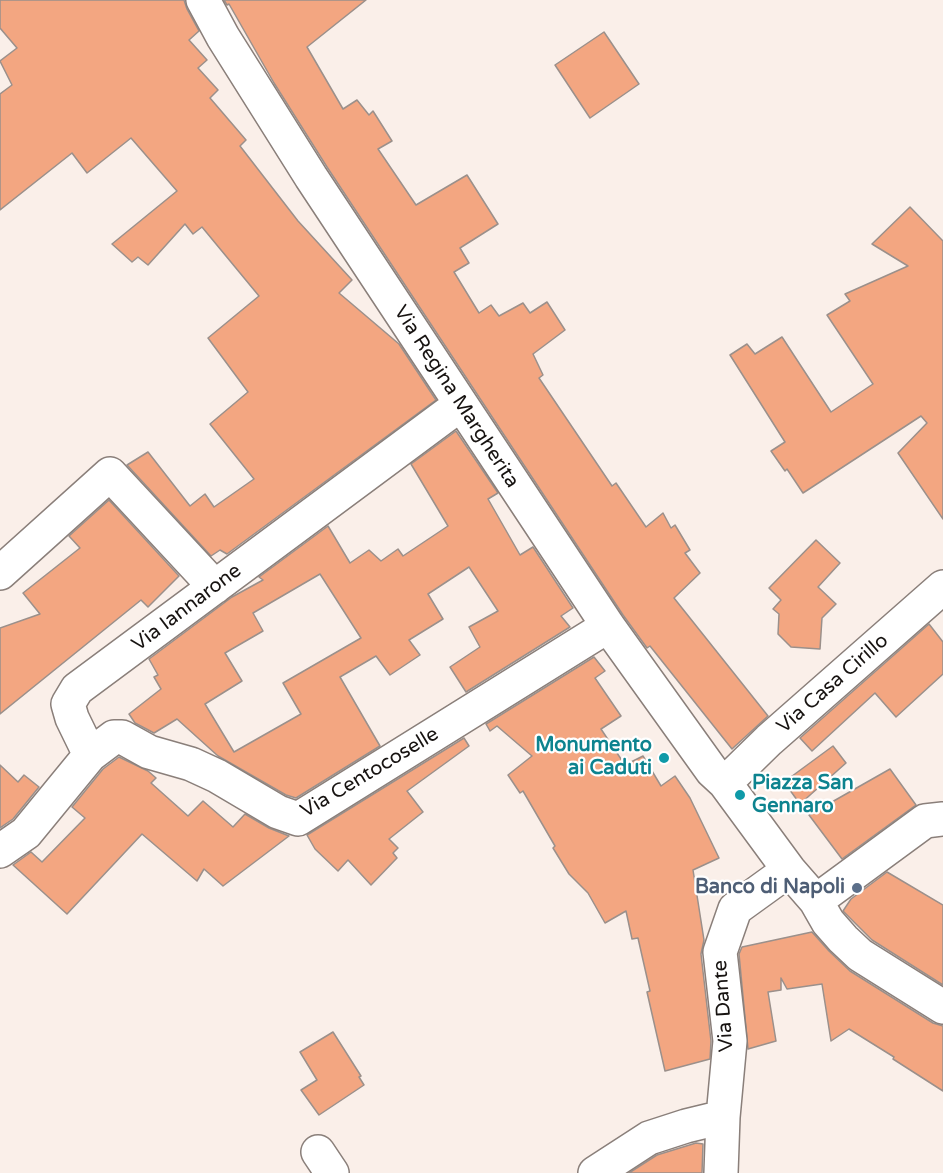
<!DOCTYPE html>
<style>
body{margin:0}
canvas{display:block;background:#faefe9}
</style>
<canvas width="943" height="1173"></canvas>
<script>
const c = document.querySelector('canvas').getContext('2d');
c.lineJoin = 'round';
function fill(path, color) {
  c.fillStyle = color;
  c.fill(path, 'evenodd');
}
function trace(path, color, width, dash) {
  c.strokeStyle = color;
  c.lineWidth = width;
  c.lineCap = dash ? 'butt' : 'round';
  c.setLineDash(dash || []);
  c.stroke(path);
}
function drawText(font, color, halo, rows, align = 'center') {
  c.font = font + ' "Varela Round",sans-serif';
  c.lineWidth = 4.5;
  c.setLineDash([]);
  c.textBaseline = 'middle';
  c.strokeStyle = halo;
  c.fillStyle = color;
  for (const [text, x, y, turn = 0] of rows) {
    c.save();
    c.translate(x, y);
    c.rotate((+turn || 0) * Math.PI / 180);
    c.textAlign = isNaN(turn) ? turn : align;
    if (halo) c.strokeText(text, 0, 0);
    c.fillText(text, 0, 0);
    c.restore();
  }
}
const building = new Path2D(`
 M0 0H184L187 9 199 31 189 40 207 60 198 68 218 90 210 98 246 140 240 146 298 221 352 280 339 293 399 344 436 400 227 554 220 550 211 556 127 465 148 452 190 506 205 494 214 507 254 479 210 424 248 392 208 338 259 296 202 227 193 234 185 224 148 265 138 257 132 262 112 244 177 191 131 138 87 173 72 153 0 210V94L12 85 0 61 17 48 0 28Z
 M224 0H366L307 47 343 109 357 100 369 115 373 111 392 141 378 149 416 205 467 175 498 224 460 248 469 263 454 272 479 313 491 305 499 316 523 303 530 313 547 302 565 330 533 354 543 375 539 378 612 486 616 483 646 527 663 513 671 528 675 525 690 550 685 553 700 573 674 598 768 716 732 749 650 646 647 648 623 615 327 167 274 83 229 4 227 5Z
 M604 32 639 84 590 118 555 65Z
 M910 207 943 241V519L898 453 927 423 921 416 803 493 787 469 785 471 771 451 785 442 730 355 747 344 755 354 782 337 831 412 873 384 827 315 850 301 845 294 908 266 872 244Z
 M456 431 498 493 488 499 520 555 533 547 573 608 561 616 570 627 466 692 450 667 480 647 469 627 498 611 469 567 428 594 443 619 409 640 420 655 390 675 376 656 340 677 380 746 296 798 286 795 218 756 177 719 154 733 135 723 129 714 161 689 154 677 158 675 149 659 232 597 263 580 259 577 328 526 350 563 369 550 381 561 398 549 403 556 448 526 411 464ZM320 574 361 638 283 683 301 714 234 752 205 704 242 681 225 653 263 631 253 613Z
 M109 500 179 576 148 607 141 600 0 714V628L40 614 23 593 80 548 69 536Z
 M816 540 840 563 818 587 836 604 822 618 820 649 791 647 778 634 779 614 773 609 781 600 769 588Z
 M929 624 943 642V674L896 717 875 693 812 751 800 738Z
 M594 657 605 671 595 678 621 716 601 729 625 765 643 756 661 786 675 776 690 798 719 858 693 870 704 940 701 954 711 1041 710 1059 665 1071 647 992 650 991 638 938 632 939 626 911 605 923 588 893 569 874 553 848 555 846 523 791 520 793 508 775 532 756 497 726 490 731 486 724Z
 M464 738 469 746 407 791 423 812 389 839 398 848 393 853 397 858 371 885 348 860 338 871 315 849 307 835Z
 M833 746 846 763 800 804 784 782Z
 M119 757 148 771 156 778 151 783 188 816 203 801 233 827 245 814 269 828 289 836 223 886 204 869 197 881 142 834 67 914 13 865 31 852 42 862 85 818 72 807 103 769Z
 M0 765 18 782 24 775 39 787 13 819 0 828Z
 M890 769 916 805 842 859 809 815Z
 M887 872 943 905V985L872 940 843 911 851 899Z
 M812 932 829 951 850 971 933 1023 943 1026V1091L893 1059 894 1057 849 1029 831 1041 822 984 787 989 781 978V990L768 992 776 1041 748 1049 739 954 742 947Z
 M333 1032 361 1076 359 1077 364 1085 319 1115 301 1090 317 1080 300 1052Z
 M696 1143 703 1144 702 1173H629L657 1155Z`);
fill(building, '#f3a681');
trace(building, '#9b908b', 1.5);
const minor = new Path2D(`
 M203 0 223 37 311 177 461 404 608 626 712 771 725 783 789 870 816 901 828 922 843 939 860 955 943 1007
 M0 573 110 474 215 587
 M90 755 72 718 68 704 77 689 461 404
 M725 783 769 740 943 587
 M0 851 26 833 90 755 114 737H122L149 752 191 764 217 776 278 812 298 819 608 626
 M816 901 925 821 943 819
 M318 1152 332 1173
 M595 1173 649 1138 686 1126 723 1117
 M721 1173 723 1117 730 1041 720 952 735 909 789 870`);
trace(minor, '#8a7f7a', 36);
trace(minor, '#fff', 33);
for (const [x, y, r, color] of [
 [664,758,6,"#0f9aa8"],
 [740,795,6,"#0f9aa8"],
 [857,888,6,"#5c6f8a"]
]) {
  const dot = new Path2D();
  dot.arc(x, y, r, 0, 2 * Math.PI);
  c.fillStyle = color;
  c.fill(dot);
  trace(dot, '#fff', 2);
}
drawText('20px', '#171311', '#fff', [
 ["Via Regina Margherita",456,397,57],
 ["Via Iannarone",187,608,-37],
 ["Via Casa Cirillo",833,684,-41],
 ["Via Centocoselle",370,773,-31],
 ["Via Dante",724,1006,-94]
]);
drawText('bold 20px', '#0d838f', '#fff', [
 ["Monumento",652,746],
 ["ai Caduti",652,769],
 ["Piazza San",752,784,"left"],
 ["Gennaro",752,807,"left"]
], 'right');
drawText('bold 20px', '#4e5e75', '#fff', [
 ["Banco di Napoli",845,888]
], 'right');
</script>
